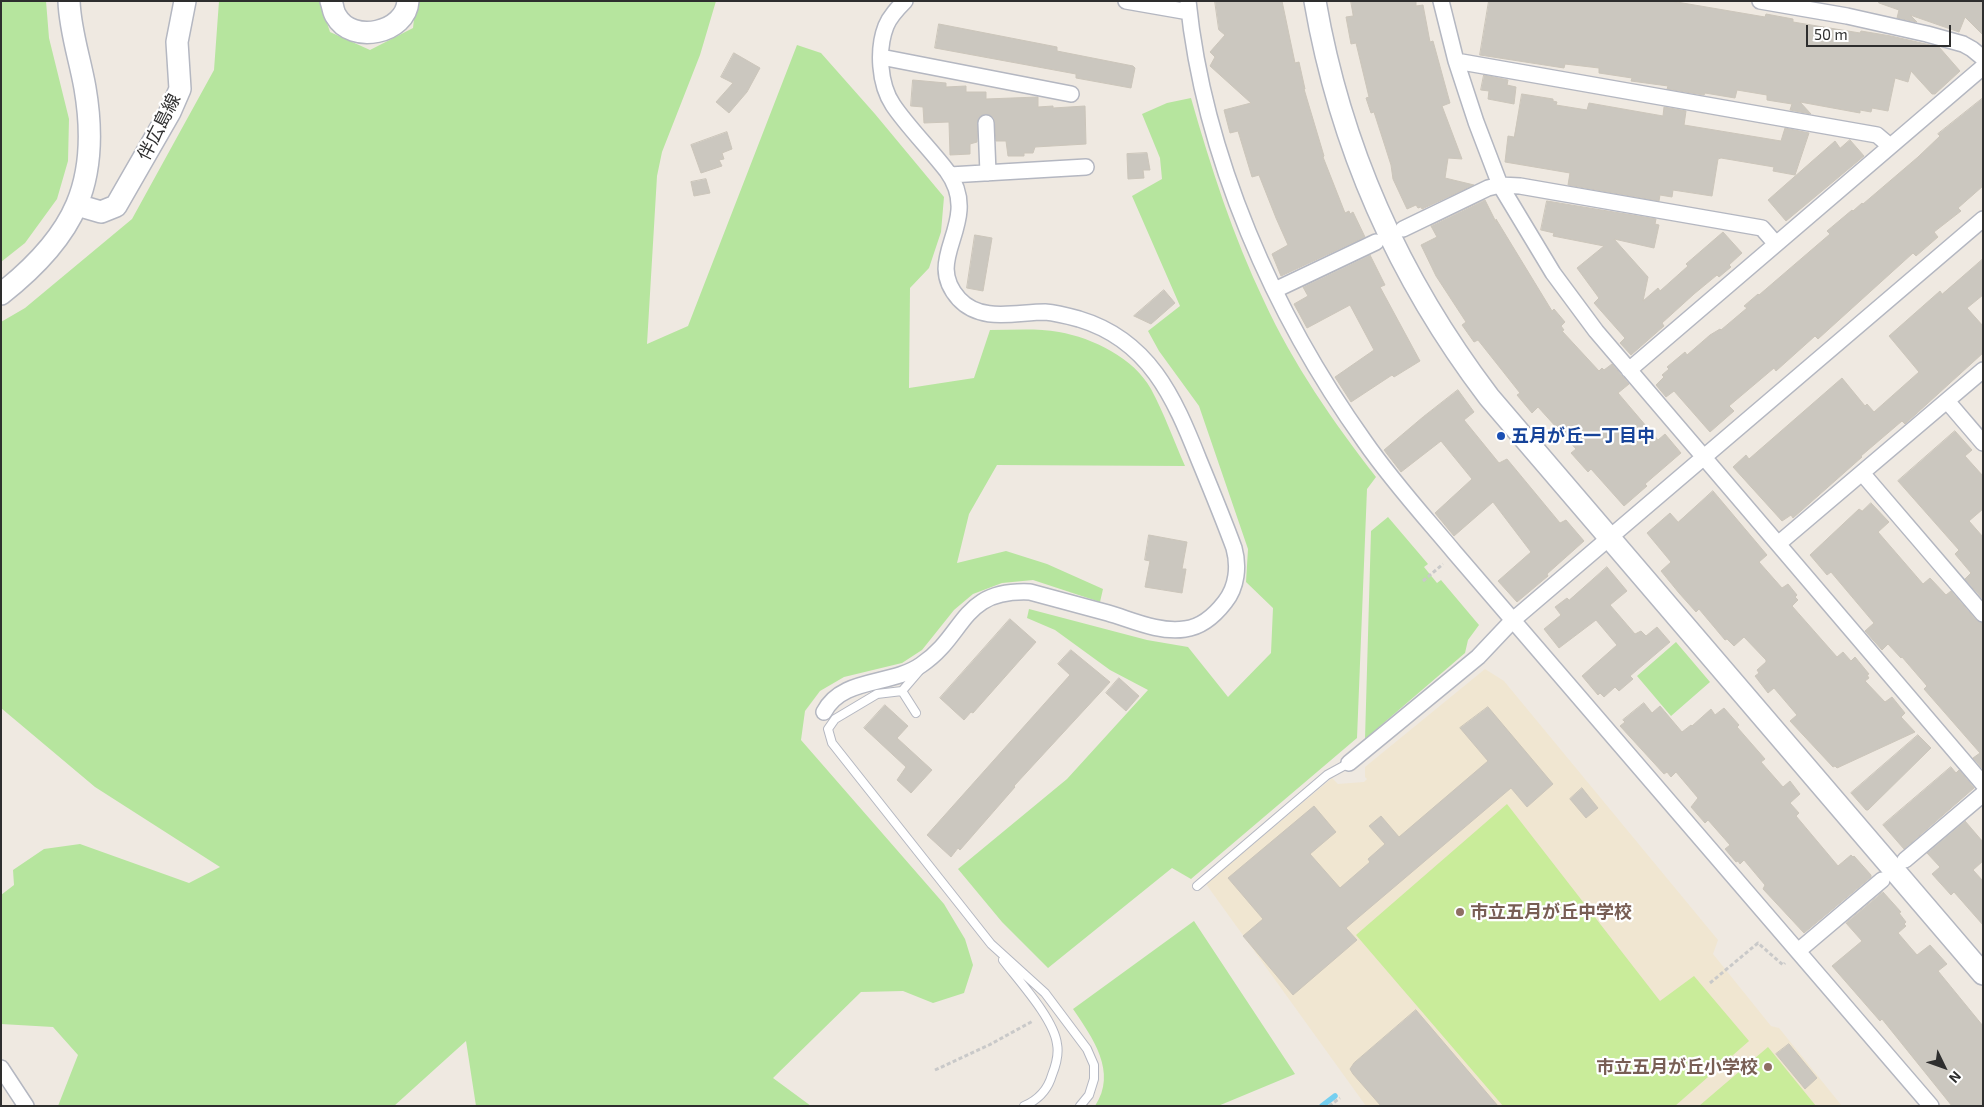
<!DOCTYPE html>
<meta charset="utf-8">
<style>
body{margin:0}
#map{position:relative;width:1984px;height:1107px;overflow:hidden;background:#efe9e1;font-family:"Exo 2",sans-serif}
canvas{display:block}
.frame{position:absolute;inset:0;border:2px solid #2e2e2e;pointer-events:none}
.north{position:absolute;left:1919px;top:1042px;width:50px;height:50px;-webkit-text-stroke:4px #fff;paint-order:stroke;rotate:132deg;font-size:14px;font-weight:700;line-height:20px;text-align:center;color:#2e2e2e}
.north::after{content:'';display:block;margin:auto;width:18px;height:22px;background:#2e2e2e;clip-path:polygon(50% 0,100% 100%,50% 72%,0 100%)}
.scale{position:absolute;left:1806px;top:25px;width:145px;height:22px;box-sizing:border-box;border:2px solid #2e2e2e;border-top:0;padding-left:6px;font-size:15px;line-height:18px;white-space:nowrap;color:#2e2e2e;-webkit-text-stroke:4px #fff;paint-order:stroke}
</style>
<div id="map">
<canvas width="1984" height="1107"></canvas>
<div class="frame"></div>
<div class="north">N</div>
<div class="scale">50 m</div>
</div>
<script>
const c = document.querySelector('canvas').getContext('2d');
c.lineJoin = 'round';
function fill(path, color) {
  c.fillStyle = color;
  c.fill(path, 'evenodd');
}
function trace(path, color, width, dash) {
  c.strokeStyle = color;
  c.lineWidth = width;
  c.lineCap = dash ? 'butt' : 'round';
  c.setLineDash(dash || []);
  c.stroke(path);
}
function drawText(font, color, halo, rows, align = 'center') {
  c.font = font + ' "Exo 2","Noto Sans JP",sans-serif';
  c.lineWidth = 4.5;
  c.setLineDash([]);
  c.textBaseline = 'middle';
  c.strokeStyle = halo;
  c.fillStyle = color;
  for (const [text, x, y, turn = 0] of rows) {
    c.save();
    c.translate(x, y);
    c.rotate((+turn || 0) * Math.PI / 180);
    c.textAlign = isNaN(turn) ? turn : align;
    if (halo) c.strokeText(text, 0, 0);
    c.fillText(text, 0, 0);
    c.restore();
  }
}
fill(new Path2D(`
 M1485 669 1504 681 1718 940 1713 954 1771 1026 1779 1028 1842 1106H1366L1206 884 1332 778 1338 784 1364 782 1367 779 1365 777V767Z`), '#f0e6d1');
fill(new Path2D(`
 M1 1H46L49 38 69 119 68 161 57 199 25 243 1 262Z
 M219 1H320L330 32 370 50 413 28 416 1H716L700 55 662 152 657 176 647 344 688 326 797 45 821 53 875 114 944 197 941 232 929 268 910 288 909 388 974 378 990 330C1013 330 1037 328 1059 332 1093 338 1134 358 1151 389 1164 413 1174 441 1185 466L997 465 969 514 957 563 1006 551 1047 564 1103 589 1100 602 1033 580 1002 583 973 594 954 610 922 650 902 663 844 677 820 691 805 711 801 740 944 904 965 939 973 965 964 993 933 1003 903 991 861 992 773 1078 811 1106H476L466 1041 394 1106H58L78 1055 53 1027 1 1024V895L14 885 13 870 44 849 80 844 189 883 220 867 95 787 1 708V322L25 308 132 219 214 70Z
 M1191 98C1211 168 1233 236 1264 301 1293 364 1334 423 1376 477L1367 489 1357 738 1191 879 1172 868 1048 968 1002 922 958 869 1067 779 1148 690 1110 670 1055 630 1027 618 1029 609 1147 640 1188 647 1228 697 1271 653 1273 608 1246 582 1248 549 1199 406 1159 351 1148 331 1180 306 1132 196 1162 179 1160 158 1142 114 1167 103Z
 M1388 517 1428 564 1424 567 1437 583 1441 580 1479 625 1468 640 1465 653 1365 739 1371 531Z
 M1676 642 1710 682 1671 716 1637 676Z
 M1194 921 1295 1074 1218 1106H1095C1118 1072 1092 1037 1073 1009Z`), '#b6e59e');
fill(new Path2D(`
 M1507 804 1660 1001 1694 976 1749 1041 1675 1106H1503L1356 935Z
 M1768 1047 1816 1106H1699Z`), '#c9ec9a');
trace(new Path2D(`
 M1322 1106 1335 1096`), '#75cff0', 5.5);
const building = new Path2D(`
 M1215 1H1282L1295 63 1299 62 1305 89H1304L1324 156 1323 157 1345 213 1349 211 1350 214 1353 212 1365 237 1281 276 1272 254 1288 245 1276 218 1259 175 1252 177 1238 131 1230 133 1224 110 1251 103 1210 66 1215 57 1210 52 1225 35 1219 30Z
 M1351 1H1416V6L1423 5 1430 42 1433 41 1450 103 1442 106 1462 159 1448 158 1445 178 1474 185 1422 209 1421 207 1418 208 1416 205 1407 209 1393 179 1391 165 1384 143 1374 112 1371 113 1366 98 1369 97 1356 43 1351 44 1346 17 1353 16Z
 M1489 1H1671L1765 17 1766 14 1793 19V22L1860 33 1861 31 1891 36 1939 47 1960 71 1935 94H1932L1911 71 1908 82 1895 78 1888 111 1872 108 1871 112 1860 110V113L1800 102 1811 114 1790 110 1792 104 1767 100V95L1737 90 1735 98 1705 93 1704 95 1667 89 1668 86 1631 81 1632 78 1599 73V68L1565 64 1564 68 1480 55Z
 M1879 1H1983V35L1965 17 1959 32 1910 15 1917 22 1897 18 1899 10 1879 3Z
 M939 24 1057 47V51L1133 66 1135 68 1131 88 1076 78V74L935 48Z
 M734 53 760 68 747 92 729 113 716 102 733 83 721 77Z
 M1484 75 1508 80 1507 85 1516 87 1514 104 1488 99 1489 91 1481 90Z
 M913 80 946 83V87L966 86V92H986V99L1038 97V107L1053 106V108L1085 106 1086 144 1035 147 1033 153H1024V156H1008L1006 141H996L994 118 990 115 985 114 978 119 977 142 970 144V154L950 155 949 122 924 123 923 107 911 106Z
 M1522 94 1553 99V101L1557 102 1556 105 1587 110 1589 103 1663 116 1664 107 1686 111 1684 125 1781 141 1785 128 1809 133 1795 175 1773 171 1774 167 1721 158 1718 159 1712 196 1673 190 1672 197 1660 195 1659 201 1568 185 1570 173 1505 162 1508 136 1514 137Z
 M1983 98V186L1958 208 1961 211 1934 232 1938 237 1916 256 1913 253 1818 339 1815 336 1776 371 1774 368 1729 406 1734 411 1710 432 1674 391 1666 397 1656 385 1664 377 1662 375 1669 369 1667 367 1685 352 1687 355 1710 335 1720 329 1721 330 1747 308 1744 306 1758 294 1759 295 1830 234 1827 231 1852 210 1853 211 1862 203 1863 204 1918 157 1940 136 1938 134Z
 M727 132 732 149 722 153 724 159 719 160 722 166 701 173 691 145Z
 M1850 140 1864 156 1786 221 1768 200 1835 141 1840 148Z
 M1147 153 1150 170H1143L1144 178 1128 179 1127 154Z
 M706 179 710 193 694 196 691 182Z
 M1485 200 1496 222V219L1552 311 1554 309 1565 322 1561 326 1564 330 1562 331 1599 371 1602 368 1604 370 1612 364 1629 384 1618 393 1658 440 1665 434 1681 453 1645 484 1647 486 1624 506 1591 469 1588 472 1571 453 1576 449 1538 407 1532 413 1517 395 1520 393 1478 340 1474 342 1462 325 1466 322 1436 276 1421 245 1437 237 1431 226Z
 M1547 201 1656 219 1655 224 1659 225 1654 248 1614 239 1648 277 1643 301 1658 288 1660 291 1688 266 1686 264 1723 232 1742 253 1729 265 1731 267 1719 277 1717 275 1694 294 1662 323 1664 326 1631 355 1620 343 1625 338 1594 303 1599 298 1577 268 1604 246 1553 236 1554 233 1541 230Z
 M975 235 992 238 983 291 967 288Z
 M1370 255 1385 285 1380 287 1420 361 1394 377 1392 375 1351 402 1335 377 1374 350 1350 305 1307 328 1294 304 1308 296 1303 287Z
 M1983 259V295L1967 308 1983 326V353L1905 424 1902 421 1861 456 1862 457 1793 518 1791 515 1782 521 1733 467 1746 455 1749 459 1842 378 1865 406 1867 404 1874 412 1919 372 1889 336 1940 291 1942 294Z
 M1164 290 1175 303 1151 324 1134 316Z
 M1458 390 1474 412 1464 420 1499 463 1507 459 1560 523 1566 520 1584 541 1547 574 1548 576 1517 602 1498 581 1531 552 1493 502 1454 536 1435 513 1472 479 1441 441 1401 472 1384 450 1423 417Z
 M1955 431 1972 450 1965 456 1983 476V509L1969 521 1983 537V599L1965 579 1971 573 1955 554 1959 550 1898 481Z
 M1713 491 1767 555 1759 562 1782 588 1788 584 1797 595 1795 597 1798 600 1792 606 1837 657 1843 652 1851 661 1855 657 1869 674 1867 675 1869 678 1865 681 1885 702 1892 697 1905 713 1901 717 1915 732 1837 768 1835 766 1833 767 1790 721 1797 715 1774 688 1768 693 1755 676 1759 673 1757 670 1766 662V660L1744 637 1734 646 1727 639 1725 640 1699 609 1696 612 1679 593 1661 571 1671 562 1647 533 1670 513 1678 522Z
 M1871 503 1889 522 1878 532 1923 584 1930 578 1946 595 1951 591 1976 620 1983 623V769L1973 758 1980 753 1924 689 1927 686 1902 657 1901 658 1888 644 1882 650 1865 631 1874 623 1831 572 1827 575 1810 555 1859 509 1862 511Z
 M1149 535 1187 542 1182 569H1186L1182 593 1145 587 1150 561 1145 560Z
 M1607 567 1627 591 1610 605 1635 634 1641 631 1646 636 1657 627 1670 642 1630 676 1633 679 1619 691 1615 687 1604 697 1600 693 1598 695 1582 676 1617 645 1596 620 1559 648 1544 629 1561 615 1555 607 1567 598 1569 600Z
 M1010 619 1036 642 973 713 971 712 964 720 940 698Z
 M1071 650 1110 682 1014 786 1015 787 960 850 958 848 951 857 927 835 1070 675 1058 664Z
 M1119 678 1139 696 1126 711 1106 693Z
 M1644 703 1652 713 1660 706 1682 732 1691 725 1692 726 1711 709 1715 715 1724 708 1739 725 1737 727 1765 759 1761 762 1783 787 1790 781 1800 794 1790 803 1799 813 1796 816 1838 866 1851 855 1853 857 1854 856 1871 875V877L1804 933 1763 889 1765 885 1744 860 1740 864 1738 861 1736 862 1725 849 1730 845 1708 820 1705 823 1691 807 1698 798 1676 772 1671 777 1667 772 1664 774 1620 726 1625 722 1623 720Z
 M885 705 908 726 897 738 932 770 911 793 897 780 906 767 864 728Z
 M1488 707 1553 784 1527 807 1511 788 1346 928 1357 940 1293 995 1243 936 1263 919 1228 878 1314 806 1336 832 1310 854 1340 888 1370 862 1368 859 1385 844 1369 826 1381 816 1399 837 1488 761 1460 728Z
 M1918 735 1931 748 1868 810H1866L1851 793Z
 M1951 767 1956 773 1959 770 1974 788 1904 849 1883 825Z
 M1582 788 1598 808 1586 818 1570 799Z
 M1965 821 1983 842V861L1973 870 1983 881V925L1954 892 1951 895 1932 874 1940 867 1927 853Z
 M1883 892 1901 912 1899 913 1906 922 1904 924 1906 926 1898 933 1917 955 1930 945 1947 964 1938 971 1983 1026V1106H1952L1882 1019 1880 1021 1832 966 1862 941 1846 923Z
 M1416 1010 1498 1106H1381L1353 1074 1350 1069 1354 1063Z
 M1789 1044 1817 1078 1805 1089 1776 1054Z`);
fill(building, '#cbc7bf');
trace(building, '#cbc5ba', 1);
const lane = new Path2D(`
 M902 691 877 694 835 719 828 729 832 743 991 944 1045 993 1087 1049 1094 1065V1079L1089 1095 1080 1106
 M916 713 902 691 920 670
 M1197 886 1327 775 1349 763
 M1003 960C1019 981 1054 1019 1057 1044 1059 1054 1056 1065 1052 1075 1048 1089 1038 1100 1024 1106`);
const street = new Path2D(`
 M1126 1 1189 12
 M1188 1C1204 157 1274 315 1365 442 1392 481 1424 516 1455 553L1931 1106
 M1441 1 1456 61 1476 122 1500 185 1553 273 1596 331 1983 784
 M1760 1 1847 16 1927 34 1963 44 1972 49 1983 58
 M881 57 1071 94
 M1456 61 1877 135 1890 146
 M986 123 988 173
 M950 175 1086 167
 M1403 229 1488 188 1500 185 1520 186 1762 228 1776 244
 M1275 290 1376 242
 M1629 370 1983 67
 M1947 401 1983 443
 M1862 473 1983 614
 M1778 544 1983 370
 M824 712C842 677 891 686 921 665 967 634 960 589 1030 592 1056 599 1082 606 1108 613 1132 620 1159 633 1185 629 1202 627 1215 615 1225 602 1237 587 1239 566 1234 548 1223 518 1211 489 1199 460 1174 397 1149 340 1079 319 1068 316 1057 313 1045 312 1016 312 981 323 959 299 931 268 957 243 959 210 960 195 955 182 947 171 931 150 907 126 893 105 879 84 877 49 886 26 890 16 898 8 905 1
 M1349 763 1478 657 1513 620 1983 219
 M1905 860 1983 794
 M1798 951 1882 880
 M1 1068 26 1106`);
const secondary = new Path2D(`
 M331 1C333 6 333 12 336 16 352 45 406 33 408 1
 M1315 1C1340 146 1400 280 1489 397L1983 974
 M77 205 101 212 116 206 170 112 180 89 177 42 185 1
 M1 294C75 236 101 182 85 88 80 59 70 31 69 1`);
trace(lane, '#b4b7c1', 10);
trace(street, '#b4b7c1', 18);
trace(secondary, '#b4b7c1', 24);
trace(new Path2D(`
 M1423 581 1443 564
 M1710 983 1758 943 1783 965 1785 963
 M935 1070 989 1045 1033 1021
 M1329 1106 1340 1098`), '#c9c9c9', 3, [4, 2.5]);
trace(lane, '#fff', 8);
trace(street, '#fff', 15);
trace(secondary, '#fff', 21);
for (const [x, y, r, color] of [
 [1501,436,5,"#1a4fb4"],
 [1460,912,5,"#8d6e63"],
 [1768,1067,5,"#8d6e63"]
]) {
  const dot = new Path2D();
  dot.arc(x, y, r, 0, 2 * Math.PI);
  c.fillStyle = color;
  c.fill(dot);
  trace(dot, '#fff', 2);
}
drawText('18px', '#2e2e2e', '#fff', [
 ["伴広島線",159,127,-63]
]);
drawText('bold 18px', '#164399', '#fff', [
 ["五月が丘一丁目中",1511,436]
], 'left');
drawText('bold 18px', '#785e54', '#fff', [
 ["市立五月が丘中学校",1470,912],
 ["市立五月が丘小学校",1758,1067,"right"]
], 'left');
</script>
